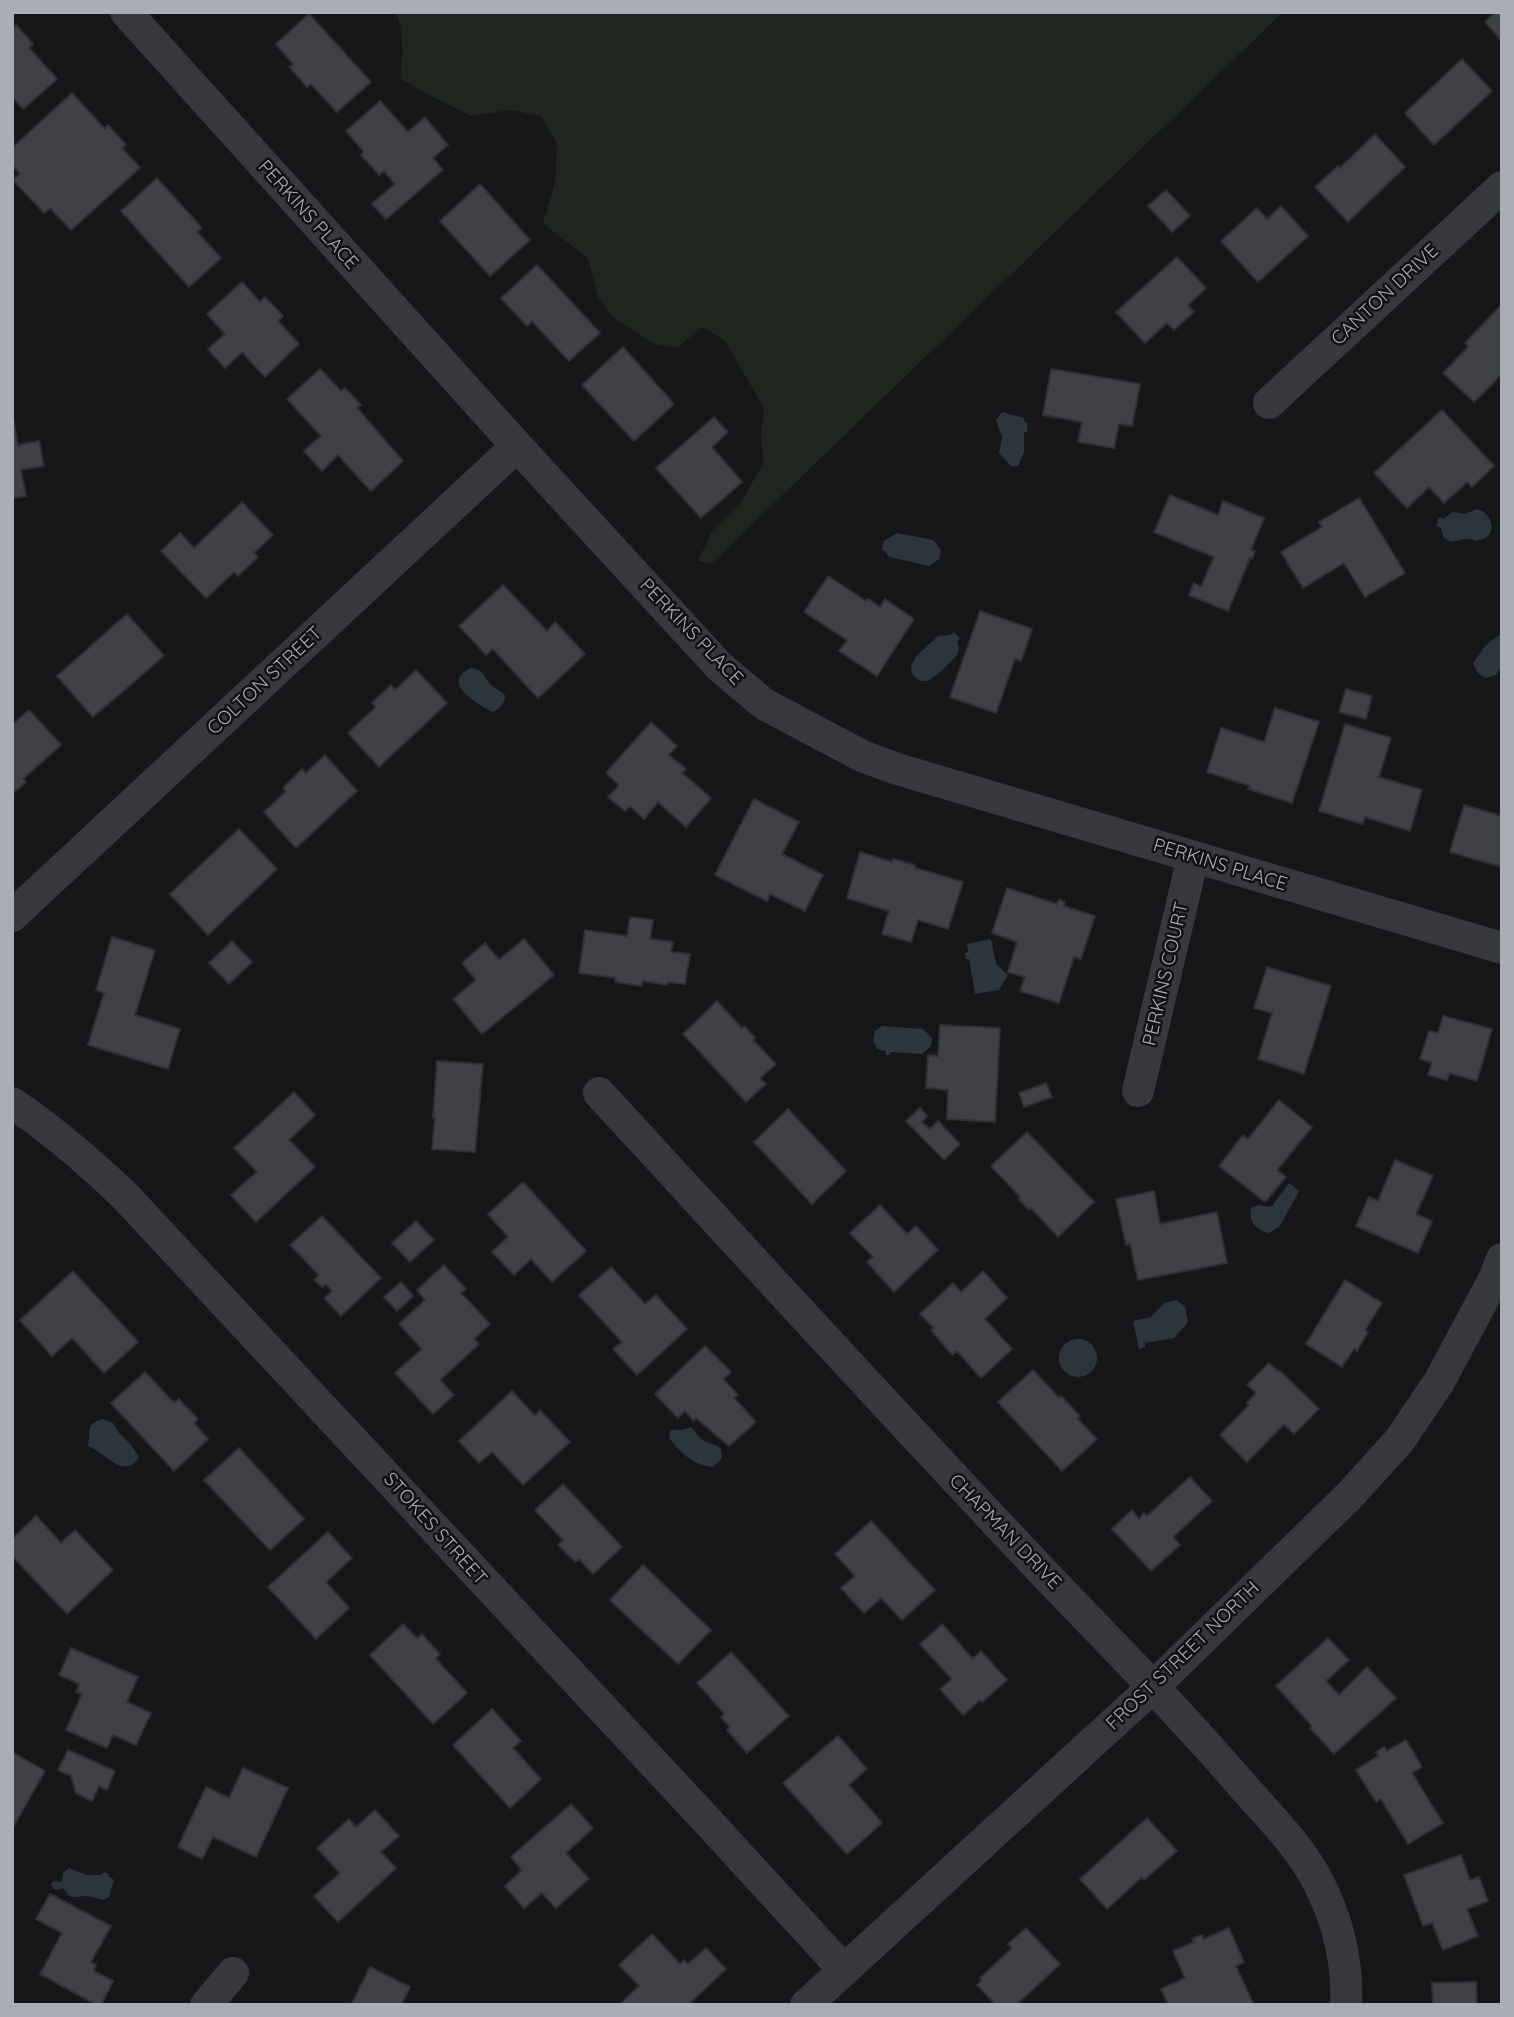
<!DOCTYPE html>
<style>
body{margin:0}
#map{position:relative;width:1514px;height:2017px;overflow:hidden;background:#161618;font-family:Quicksand,sans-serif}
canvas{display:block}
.frame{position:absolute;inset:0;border:14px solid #a8adb8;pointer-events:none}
</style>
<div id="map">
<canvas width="1514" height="2017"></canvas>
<div class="frame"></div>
</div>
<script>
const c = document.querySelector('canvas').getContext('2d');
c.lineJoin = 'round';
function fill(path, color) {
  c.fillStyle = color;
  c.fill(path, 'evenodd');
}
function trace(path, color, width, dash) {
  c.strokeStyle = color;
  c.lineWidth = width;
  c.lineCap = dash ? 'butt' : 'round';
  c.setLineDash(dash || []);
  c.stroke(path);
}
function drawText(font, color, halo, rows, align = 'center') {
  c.font = font + ' Quicksand,sans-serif';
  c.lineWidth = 5;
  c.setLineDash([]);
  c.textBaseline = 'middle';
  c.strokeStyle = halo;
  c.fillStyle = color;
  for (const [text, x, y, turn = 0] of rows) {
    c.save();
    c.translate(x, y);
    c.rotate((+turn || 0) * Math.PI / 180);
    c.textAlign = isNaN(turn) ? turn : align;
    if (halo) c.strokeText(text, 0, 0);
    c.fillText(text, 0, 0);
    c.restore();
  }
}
fill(new Path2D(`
 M396 12H1283L711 564 698 561 712 531 741 502 763 464 761 433 764 408 724 340 702 327 677 348 654 344 613 317 598 297 588 259 543 223 555 183 557 144 541 116 510 110 471 116 427 94 400 78C403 55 404 34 396 12Z`), '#1e261f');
fill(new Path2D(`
 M1002 412 1024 418 1025 422 1028 423 1027 433 1024 432V452L1018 466H1011L999 453 1002 437 996 420Z
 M1477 509C1493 513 1499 536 1479 540 1471 542 1476 539 1468 539 1463 538 1457 542 1451 542L1444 538 1441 528 1436 526 1438 519 1440 517 1443 519 1453 512 1465 514Z
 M897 533 933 540 941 550 939 559 929 566 889 557 885 551 882 550 884 541Z
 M954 632 960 638 957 642C958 646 960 648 958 653 955 659 934 678 929 680 916 685 906 670 914 660 920 651 931 643 938 636L950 635Z
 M1499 635H1502V665L1496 675 1486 678 1478 673 1473 663 1486 645Z
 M471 668C483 670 483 674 489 683 493 688 500 690 505 695 505 703 500 709 493 712 478 705 439 682 471 668Z
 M991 939 996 964 1008 975 999 990 975 994 969 959H966L965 953 968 952 967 944Z
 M882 1026 923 1029 932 1038 931 1046 922 1054 891 1052 890 1055H886V1051L877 1049 873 1040 875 1031Z
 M1289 1183 1299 1191 1280 1226 1269 1233C1256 1230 1248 1222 1251 1208L1258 1205 1269 1207 1272 1206Z
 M1177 1300 1185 1307 1188 1322 1174 1338 1145 1343V1347L1139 1349 1133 1321 1151 1317 1164 1303Z
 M1059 1358a19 19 0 1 1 38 0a19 19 0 1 1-38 0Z
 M103 1419 113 1423 119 1433 132 1446 139 1457C124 1482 103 1450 88 1446 91 1433 84 1424 103 1419Z
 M690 1427C696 1430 696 1435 701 1439 708 1444 715 1443 721 1449L722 1458 713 1467C693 1465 681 1453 669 1438L670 1431C677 1428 683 1432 690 1427Z
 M69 1868 87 1875H101L104 1872 109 1874 108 1876 114 1880 109 1897 103 1900 88 1896 72 1897 68 1895 63 1888 58 1890 54 1889 51 1885 53 1881 62 1882 63 1873Z`), '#2c353c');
const building = new Path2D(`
 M1496 12H1502V41L1485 22Z
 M309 14 371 82 337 112 311 84 307 87 289 67 293 64 276 44Z
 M16 25 33 44 29 48 57 79 23 109 13 98 12 99V29Z
 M1462 59 1492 91 1434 145 1405 113Z
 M72 93 105 129 108 125 126 145 122 148 140 168 71 230 50 208 44 213 13 180 20 174 12 165V148Z
 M380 101 408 132 425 117 448 145 433 158 443 170 386 219 372 204 395 184 384 171 379 175 361 155 364 152 346 131Z
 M1375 134 1405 167 1348 222 1315 187 1338 166 1340 168Z
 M157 178 202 228 197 232 221 258 189 287 121 211Z
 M480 184 530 240 490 276 440 221Z
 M1166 190 1190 216 1172 232 1148 206Z
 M1281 206 1308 236 1258 282 1221 241 1257 208 1267 219Z
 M1177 257 1206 288 1188 305 1194 312 1174 330 1167 323 1145 343 1116 312Z
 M537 265 600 333 569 361 532 321 527 326 501 298Z
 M242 282 260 302 265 297 283 316 278 321 299 344 265 377 242 352 225 368 208 349 225 334 207 314Z
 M1501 305 1502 374 1474 402 1443 373 1469 346 1465 343Z
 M623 347 674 404 634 441 582 385Z
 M320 369 341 391 345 388 361 405 357 408 403 461 371 491 338 455 322 471 304 451 321 436 287 399Z
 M1051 369 1140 384 1132 426 1119 424 1114 448 1078 442 1082 422 1043 415Z
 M1442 410 1494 466 1472 487 1467 482 1444 503 1429 487 1407 508 1374 473Z
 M12 412 18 445 39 441 44 466 21 470 26 496 12 498Z
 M714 417 728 432 712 447 742 482 701 518 656 468Z
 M1170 495 1218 515 1223 501 1264 518 1251 550 1255 551 1252 559 1250 558 1228 611 1189 595 1194 583 1201 587 1214 557 1154 532Z
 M1359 498 1405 573 1365 597 1344 563 1303 588 1281 552 1322 527 1319 522Z
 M242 502 273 535 254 553 258 557 238 576 234 572 206 598 161 551 180 533 194 548Z
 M828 576 866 601 868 599 880 607 885 599 914 619 877 676 839 651 847 640 804 612Z
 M503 585 547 631 555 622 585 654 538 698 493 649 486 655 459 626Z
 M980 611 1032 629 1021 661 1015 659 996 713 950 697Z
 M127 614 164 656 93 717 57 676Z
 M416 670 447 703 379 767 348 733 376 707 372 703 391 685 395 690Z
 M1346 689 1372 696 1366 719 1339 712Z
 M1275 708 1319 722 1292 803 1248 789 1250 786 1207 772 1221 728 1264 742Z
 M29 710 61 745 23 779 26 782 12 794V725Z
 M651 722 677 746 669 755 686 769 682 773 711 798 686 827 658 802 644 819 630 806 625 811 608 797 619 785 606 773Z
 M1345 724 1391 738 1379 777 1422 790 1410 831 1365 817 1363 824 1319 811Z
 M325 755 357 791 296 848 264 812 286 791 283 788 302 769 306 773Z
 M754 799 799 822 782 854 823 875 805 911 770 894 767 901 715 875Z
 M1464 805 1502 816V867L1450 852Z
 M239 829 277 869 208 935 170 894Z
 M860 852 892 862 893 859 915 865V868L963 882 948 929 918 920 911 942 882 934 889 911 847 898Z
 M1007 888 1057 904 1059 900 1065 902 1064 906 1095 916 1081 959 1074 957 1059 1003 1020 991 1025 977 1008 972 1017 942 992 933Z
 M630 917 653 920 650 939 673 942 671 952 690 954 685 984 668 982 667 985 643 981 642 986 615 982 616 978 579 973 585 930 627 936Z
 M112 937 155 950 135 1015 180 1029 168 1069 88 1045 104 993 96 990Z
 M524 939 554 975 482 1034 453 999 476 980 462 963 485 943 499 960Z
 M232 941 252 962 229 984 209 963Z
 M1267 967 1331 986 1304 1074 1258 1059 1272 1013 1254 1008Z
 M717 1001 742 1028 744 1026 755 1038 753 1040 776 1064 760 1078 766 1084 746 1102 683 1034Z
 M1443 1016 1492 1029 1477 1081 1449 1073 1447 1080 1428 1075 1432 1063 1420 1059 1429 1031 1438 1033Z
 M940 1025 1000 1028 995 1122 947 1119 948 1090 926 1088 928 1055 938 1056Z
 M437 1061 483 1064 475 1152 432 1149 435 1118H433Z
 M1046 1083 1052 1097 1024 1107 1019 1093Z
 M294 1092 315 1115 289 1140 315 1167 256 1222 231 1195 257 1172 234 1148Z
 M1279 1100 1312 1127 1277 1170 1286 1177 1265 1202 1219 1166 1243 1135 1248 1139Z
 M920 1108 927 1116 922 1122 930 1129 938 1121 960 1144 944 1160 906 1121Z
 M788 1109 846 1171 812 1204 754 1142Z
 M1027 1132 1094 1202 1058 1237 1031 1208 1029 1210 1019 1199 1020 1197 991 1166Z
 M1395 1160 1433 1176 1416 1214 1432 1221 1418 1253 1356 1226 1369 1197 1378 1201Z
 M523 1182 586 1251 552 1282 531 1259 514 1275 492 1252 508 1237 488 1214Z
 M1154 1191 1160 1224 1217 1212 1227 1263 1138 1280 1130 1244 1126 1245 1116 1199Z
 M880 1205 907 1234 916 1226 938 1250 894 1292 867 1262 873 1257 850 1233Z
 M322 1216 381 1278 341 1316 324 1298 332 1291 326 1284 322 1287 314 1280 319 1275 290 1245Z
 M416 1221 434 1240 410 1262 392 1243Z
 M444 1265 466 1289 461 1293 490 1324 474 1339 479 1344 440 1380 454 1395 433 1414 395 1373 422 1349 399 1324 425 1300 417 1290Z
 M611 1267 645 1304 656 1295 687 1329 637 1375 613 1349 622 1342 579 1295Z
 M73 1271 138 1342 104 1373 72 1338 52 1356 20 1320Z
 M983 1271 1007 1298 985 1319 1012 1349 981 1378 957 1351 952 1355 931 1330 934 1328 920 1314 953 1283 961 1292Z
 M1345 1280 1382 1303 1365 1330 1368 1332 1357 1351 1354 1349 1342 1367 1306 1344Z
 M401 1282 413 1296 397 1311 384 1297Z
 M705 1346 731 1372 723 1379 738 1395 734 1398 756 1422 729 1446 696 1418 694 1421 685 1411 678 1418 655 1394Z
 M1269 1363 1278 1371 1279 1370 1319 1409 1294 1434 1284 1424 1247 1462 1220 1435 1249 1405 1247 1403 1256 1393 1247 1385Z
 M1033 1370 1059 1398 1061 1396 1080 1416 1077 1418 1097 1439 1062 1471 998 1402Z
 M145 1372 174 1403 179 1399 198 1419 194 1423 208 1439 174 1471 111 1403Z
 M512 1391 535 1416 540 1410 570 1442 523 1485 492 1452 479 1463 459 1441Z
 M239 1448 304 1519 270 1550 204 1480Z
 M1190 1477 1212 1501 1173 1537 1180 1545 1151 1571 1112 1529 1132 1510 1139 1519 1144 1513 1147 1516Z
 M563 1484 622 1547 593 1574 579 1559 575 1562 558 1545 563 1540 535 1510Z
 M36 1516 61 1543 75 1530 113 1570 67 1614 12 1556V1539Z
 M871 1521 935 1590 902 1620 881 1598 864 1613 841 1588 855 1576 835 1554Z
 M328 1532 352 1558 326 1582 349 1608 316 1639 268 1587Z
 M643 1565 711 1630 678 1664 610 1600Z
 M403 1624 417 1638 422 1634 440 1654 436 1659 467 1693 433 1724 370 1655Z
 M942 1624 973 1659 981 1651 1007 1680 982 1702 980 1700 963 1715 940 1689 952 1679 920 1644Z
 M1328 1638 1349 1660 1326 1681 1339 1695 1367 1667 1396 1698 1334 1754 1310 1728 1312 1726 1276 1686Z
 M71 1648 138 1677 127 1702 151 1713 136 1745 113 1735 107 1748 66 1730 82 1694 76 1692 79 1684 59 1675Z
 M731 1652 789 1716 747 1753 727 1730 730 1727 721 1717 725 1714 697 1683Z
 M492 1709 521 1741 513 1748 541 1779 510 1808 453 1745Z
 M838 1736 867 1769 849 1785 882 1823 847 1854 783 1783Z
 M1406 1740 1422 1767 1412 1773 1443 1823 1408 1844 1381 1799 1376 1802 1356 1770 1378 1756 1376 1752 1384 1747 1387 1751Z
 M68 1750 115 1771 107 1790 99 1786 92 1801 76 1793 71 1776 58 1770Z
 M12 1752 45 1771 12 1829Z
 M243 1768 288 1788 256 1857 213 1837 202 1859 178 1847 206 1787 229 1798Z
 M571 1804 593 1828 566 1853 589 1879 556 1908 542 1893 524 1908 505 1886 522 1870 511 1857Z
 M375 1810 399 1836 381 1852 396 1868 338 1922 314 1896 340 1873 317 1848 349 1819 356 1827Z
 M1147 1818 1177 1851 1144 1880 1142 1877 1107 1909 1080 1879Z
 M1461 1855 1470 1880 1479 1877 1488 1901 1467 1909 1478 1936 1443 1950 1432 1923 1423 1926 1404 1875Z
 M50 1894 111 1926 91 1962 96 1965 94 1971 113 1981 101 2005H97L40 1974 62 1933 36 1919Z
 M1026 1928 1060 1964 1016 2005H996L977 1985 982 1980 980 1978 1012 1948 1008 1944Z
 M1229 1928 1244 1962 1236 1966 1254 2005H1212L1211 2003 1207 2005H1168L1161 1989 1185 1978 1173 1951 1194 1942 1192 1939 1202 1935 1204 1939Z
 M652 1934 680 1964 684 1960 688 1964 706 1948 726 1969 688 2005H619L639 1986 619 1965Z
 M370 1967 410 1987 401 2005H351Z
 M1476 1982 1477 2005H1433L1432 1983Z`);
fill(building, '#404145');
trace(building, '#303034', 2);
trace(new Path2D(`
 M126 12 517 446 720 667 764 704 862 756 894 768 1502 948
 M1269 403 1502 187
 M12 916 517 446
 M1138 1091 1193 857
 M599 1093C753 1260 905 1427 1061 1591 1122 1654 1183 1717 1241 1784 1267 1814 1297 1843 1316 1878 1337 1917 1348 1961 1346 2005
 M12 1103C53 1130 88 1161 124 1195L700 1813 844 1970
 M206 2005 233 1973
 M806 2005 1153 1687 1350 1495 1399 1441 1439 1382 1494 1279 1502 1259`), '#37383d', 32);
drawText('19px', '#a8adb8', '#111113', [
 ["PERKINS PLACE",308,215,48],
 ["CANTON DRIVE",1385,295,-43],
 ["PERKINS PLACE",691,632,46],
 ["COLTON STREET",265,681,-43],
 ["PERKINS PLACE",1220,865,17],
 ["PERKINS COURT",1166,974,-77],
 ["STOKES STREET",435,1529,48],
 ["CHAPMAN DRIVE",1005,1532,46],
 ["FROST STREET NORTH",1183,1656,-44]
]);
</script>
